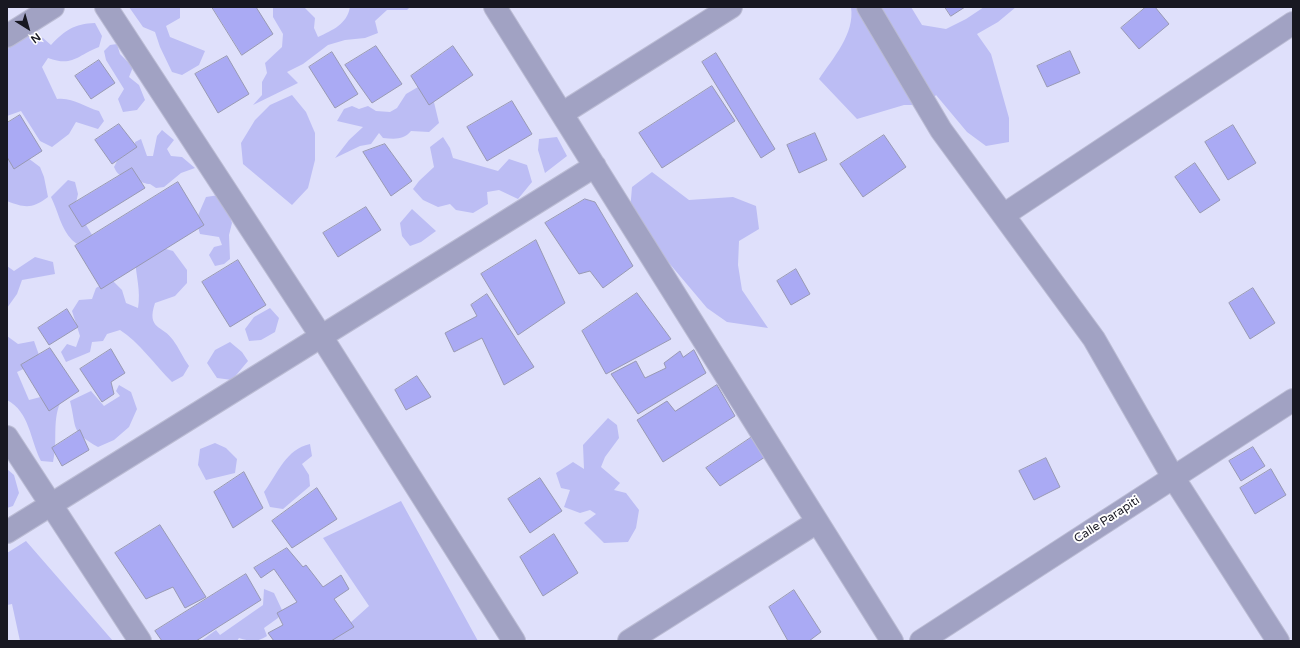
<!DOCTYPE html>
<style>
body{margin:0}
#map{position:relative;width:1300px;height:648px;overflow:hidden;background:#dfe0fb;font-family:"Varela Round",sans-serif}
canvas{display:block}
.frame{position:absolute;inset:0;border:8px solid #181822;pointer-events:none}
.north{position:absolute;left:8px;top:8px;width:40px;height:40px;-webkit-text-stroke:3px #fff;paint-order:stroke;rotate:143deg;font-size:11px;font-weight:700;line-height:16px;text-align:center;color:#181822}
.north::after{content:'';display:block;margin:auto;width:14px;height:18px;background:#181822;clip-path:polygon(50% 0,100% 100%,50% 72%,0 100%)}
</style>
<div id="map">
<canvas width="1300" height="648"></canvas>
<div class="frame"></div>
<div class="north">N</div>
</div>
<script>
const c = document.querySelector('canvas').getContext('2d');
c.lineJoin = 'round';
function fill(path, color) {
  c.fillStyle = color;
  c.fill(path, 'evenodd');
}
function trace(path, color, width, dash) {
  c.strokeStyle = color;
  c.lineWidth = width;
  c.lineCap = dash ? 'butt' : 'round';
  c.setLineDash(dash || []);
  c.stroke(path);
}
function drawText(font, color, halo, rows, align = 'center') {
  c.font = font + ' "Varela Round",sans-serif';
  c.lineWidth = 4;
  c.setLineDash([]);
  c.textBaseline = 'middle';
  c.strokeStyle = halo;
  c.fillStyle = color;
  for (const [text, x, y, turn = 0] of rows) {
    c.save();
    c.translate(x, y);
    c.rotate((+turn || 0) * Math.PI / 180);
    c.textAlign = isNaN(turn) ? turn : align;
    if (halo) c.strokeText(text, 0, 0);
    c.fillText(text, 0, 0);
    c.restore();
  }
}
fill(new Path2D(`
 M129 7H180V18L166 26 170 37 205 51 199 65 182 75 172 72 160 47 155 32 143 27Z
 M273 7H304L315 18 314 28 318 37C333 30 347 24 350 7H410L407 10H387L375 21 378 33 365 38 345 40 328 45 303 64 287 72 298 83 253 105 262 95V82L267 73 265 63 282 47 283 34 273 17Z
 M851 7H911L922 25 946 29 966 19 984 7H1016L998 22 977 34 991 54 1009 118V142L986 146 967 132 936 95 928 105H904L857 119 819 79C833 58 855 34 851 7Z
 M95 23 102 36 99 47C76 56 73 67 48 58L42 67 57 99C73 97 84 107 99 111L104 121 98 129 76 122 69 134 52 147 40 141 21 111 7 116V46L29 33 43 38 51 45C65 30 74 24 95 23Z
 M117 44 120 54 133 67 129 77 139 85 145 100 137 110 123 112 118 99 124 89 106 60 104 51 110 45Z
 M418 87 432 94 439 123 429 132 411 131C404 140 395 139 383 138L379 133 371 144 360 146 335 158 349 140 363 127 337 121 344 109 352 106 359 109 368 106 376 111 390 112 397 108 406 94Z
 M292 95 306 112 315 133V160L308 188 292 205 243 164 241 143 255 120 270 105Z
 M162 130 174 140 167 149 171 156 182 157 195 168 181 173 164 187 156 188 150 184C145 184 143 182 138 181 127 177 119 179 114 167L117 161 135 147V142L141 139 147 156H153L157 136Z
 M443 137 450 148 453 158 498 171 509 159 527 165 532 182 518 199 499 190 487 192 488 204 473 213 456 210 450 204 438 207 423 200 413 189 419 181 434 167 430 147Z
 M557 137 567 156 545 173 538 150 539 139Z
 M7 138 24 155 40 167 44 177 48 197C32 209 25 208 7 201Z
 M652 172 689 200 733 197 756 206 759 229 739 241 738 265 742 290 768 328 727 322 707 308 642 231 630 211 632 187Z
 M68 180 75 182 78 194 75 207 94 238 82 248C79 245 75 243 72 240 61 229 58 211 51 197Z
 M219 195 229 212 232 223 229 235 230 259 224 264 215 266 209 255 214 247 222 245 219 237 200 234 196 220 206 197Z
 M412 209 436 231 421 242 410 246 402 236 400 223Z
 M155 246 173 251 187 270V283L175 296 155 303C146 330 163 325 173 340 179 348 183 358 189 366L183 376 172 382C155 365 139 342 120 330L107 334 103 341 92 342 90 352 66 362 61 352 67 344 76 347 80 336 72 311 79 300 92 299 96 288 111 279 122 290 126 303 138 308C141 291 136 276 135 259Z
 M35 257 53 262 55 274 22 280 17 294 7 308V266L14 271Z
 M270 308 279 318 275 332 261 340 249 341 245 329 254 317Z
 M7 336 18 344 34 341 39 355 32 365 17 372 29 400 52 394 60 403C52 423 58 441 53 462L41 461C30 440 30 412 7 400Z
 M230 342 242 352 248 361 232 380 217 378 207 363 215 350Z
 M119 385 131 392 137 409 129 427 114 440 98 447C70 431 77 429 70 401L91 391 104 406 120 396 116 391Z
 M608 418 617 425 619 438 605 457 601 467 620 483 614 490 626 493 639 510 636 528 628 542 604 543 584 523 596 514 590 510 580 513 564 507 570 490 561 488 556 473 573 462 584 469 583 445Z
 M215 443 226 448 237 459 235 473 206 480 198 465 200 449Z
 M310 444 312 456 302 464 309 475 310 486 283 509 270 507 264 492C278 473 286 449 310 444Z
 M7 469 14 475 19 493 13 506 7 508Z
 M401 501 478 641H330L369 606 323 538Z
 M26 541 113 641H20L12 604 7 605V553Z
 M264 589 274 593 282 610 278 618 264 628 267 636C257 642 251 642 239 638L237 641H201L216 630 220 635 263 605Z`), '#bcbdf4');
const building = new Path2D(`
 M212 7H256L273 34 242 55Z
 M945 7H965L951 16Z
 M1146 7H1155L1169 24 1139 49 1121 28Z
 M376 46 402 84 372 103 345 65Z
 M453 46 473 75 429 105 411 76Z
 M1070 51 1080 73 1047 87 1037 66Z
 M332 52 358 94 335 108 309 67Z
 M716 53 775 149 761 158 702 62Z
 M227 56 249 94 218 113 195 74Z
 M99 60 115 83 91 99 75 76Z
 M712 86 735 121 662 168 639 133Z
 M512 101 532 134 487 161 467 127Z
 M20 115 42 151 14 169 7 157V123Z
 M119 124 137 147 112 164 95 140Z
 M1233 125 1256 163 1228 180 1205 142Z
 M815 133 827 160 799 173 787 145Z
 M884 135 906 167 863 197 840 164Z
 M385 144 412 181 391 196 363 152Z
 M1195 163 1220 200 1200 213 1175 177Z
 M132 168 145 188 82 227 69 206Z
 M178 182 204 225 101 289 75 246Z
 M585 199 595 202 633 266 603 288 590 271 579 274 545 223Z
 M366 207 381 230 338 257 323 233Z
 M536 240 565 303 518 335 481 274Z
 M238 260 266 305 230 327 202 282Z
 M796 269 810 294 791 305 777 281Z
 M1253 288 1275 323 1250 339 1229 303Z
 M637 293 671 339 606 374 582 331Z
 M487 294 534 367 504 385 482 338 454 352 445 333 477 316 471 305Z
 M67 309 78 327 49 345 38 328Z
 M50 348 79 391 49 411 21 365Z
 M111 349 125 373 111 382 114 394 102 402 80 369Z
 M694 350 706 373 638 414 611 374 636 361 645 378 666 368 664 363 680 351 683 357Z
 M417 376 431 397 406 410 395 390Z
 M717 385 735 416 663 462 637 420 667 401 675 411Z
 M80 430 89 450 62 466 52 448Z
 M752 437 765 457 720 486 706 468Z
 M1253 447 1265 466 1241 481 1229 461Z
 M1046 458 1060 487 1034 500 1019 471Z
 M1271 469 1286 495 1255 514 1240 488Z
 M244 472 263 508 233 528 214 492Z
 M540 478 562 511 530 533 508 499Z
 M317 488 337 519 292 548 272 521Z
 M160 525 206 597 185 608 173 587 146 599 115 553Z
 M554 534 578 573 543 596 520 557Z
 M287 548 303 567 306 565 323 587 341 575 349 589 334 599 354 627 331 641H274L268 633 283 625 277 613 297 602 274 569 261 578 254 568Z
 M246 574 261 600 196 641H162L155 631Z
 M794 590 821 632 809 641H788L769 607Z`);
fill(building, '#aaaaf4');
trace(building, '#9899b3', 1);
const street = new Path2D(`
 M106 7 321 336 514 641
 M495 7 892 641
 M868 7 941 130 1094 339 1173 477 1278 641
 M7 36 53 7
 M563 113 731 7
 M1005 214 1293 23
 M7 437 140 641
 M7 532 595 166
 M629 641 817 522
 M921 641 1293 400`);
trace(street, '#bbbcd4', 24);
trace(street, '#a1a2c3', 22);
drawText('12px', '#181822', '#fff', [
 ["Calle Parapiti",1107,520,-33]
]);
</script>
